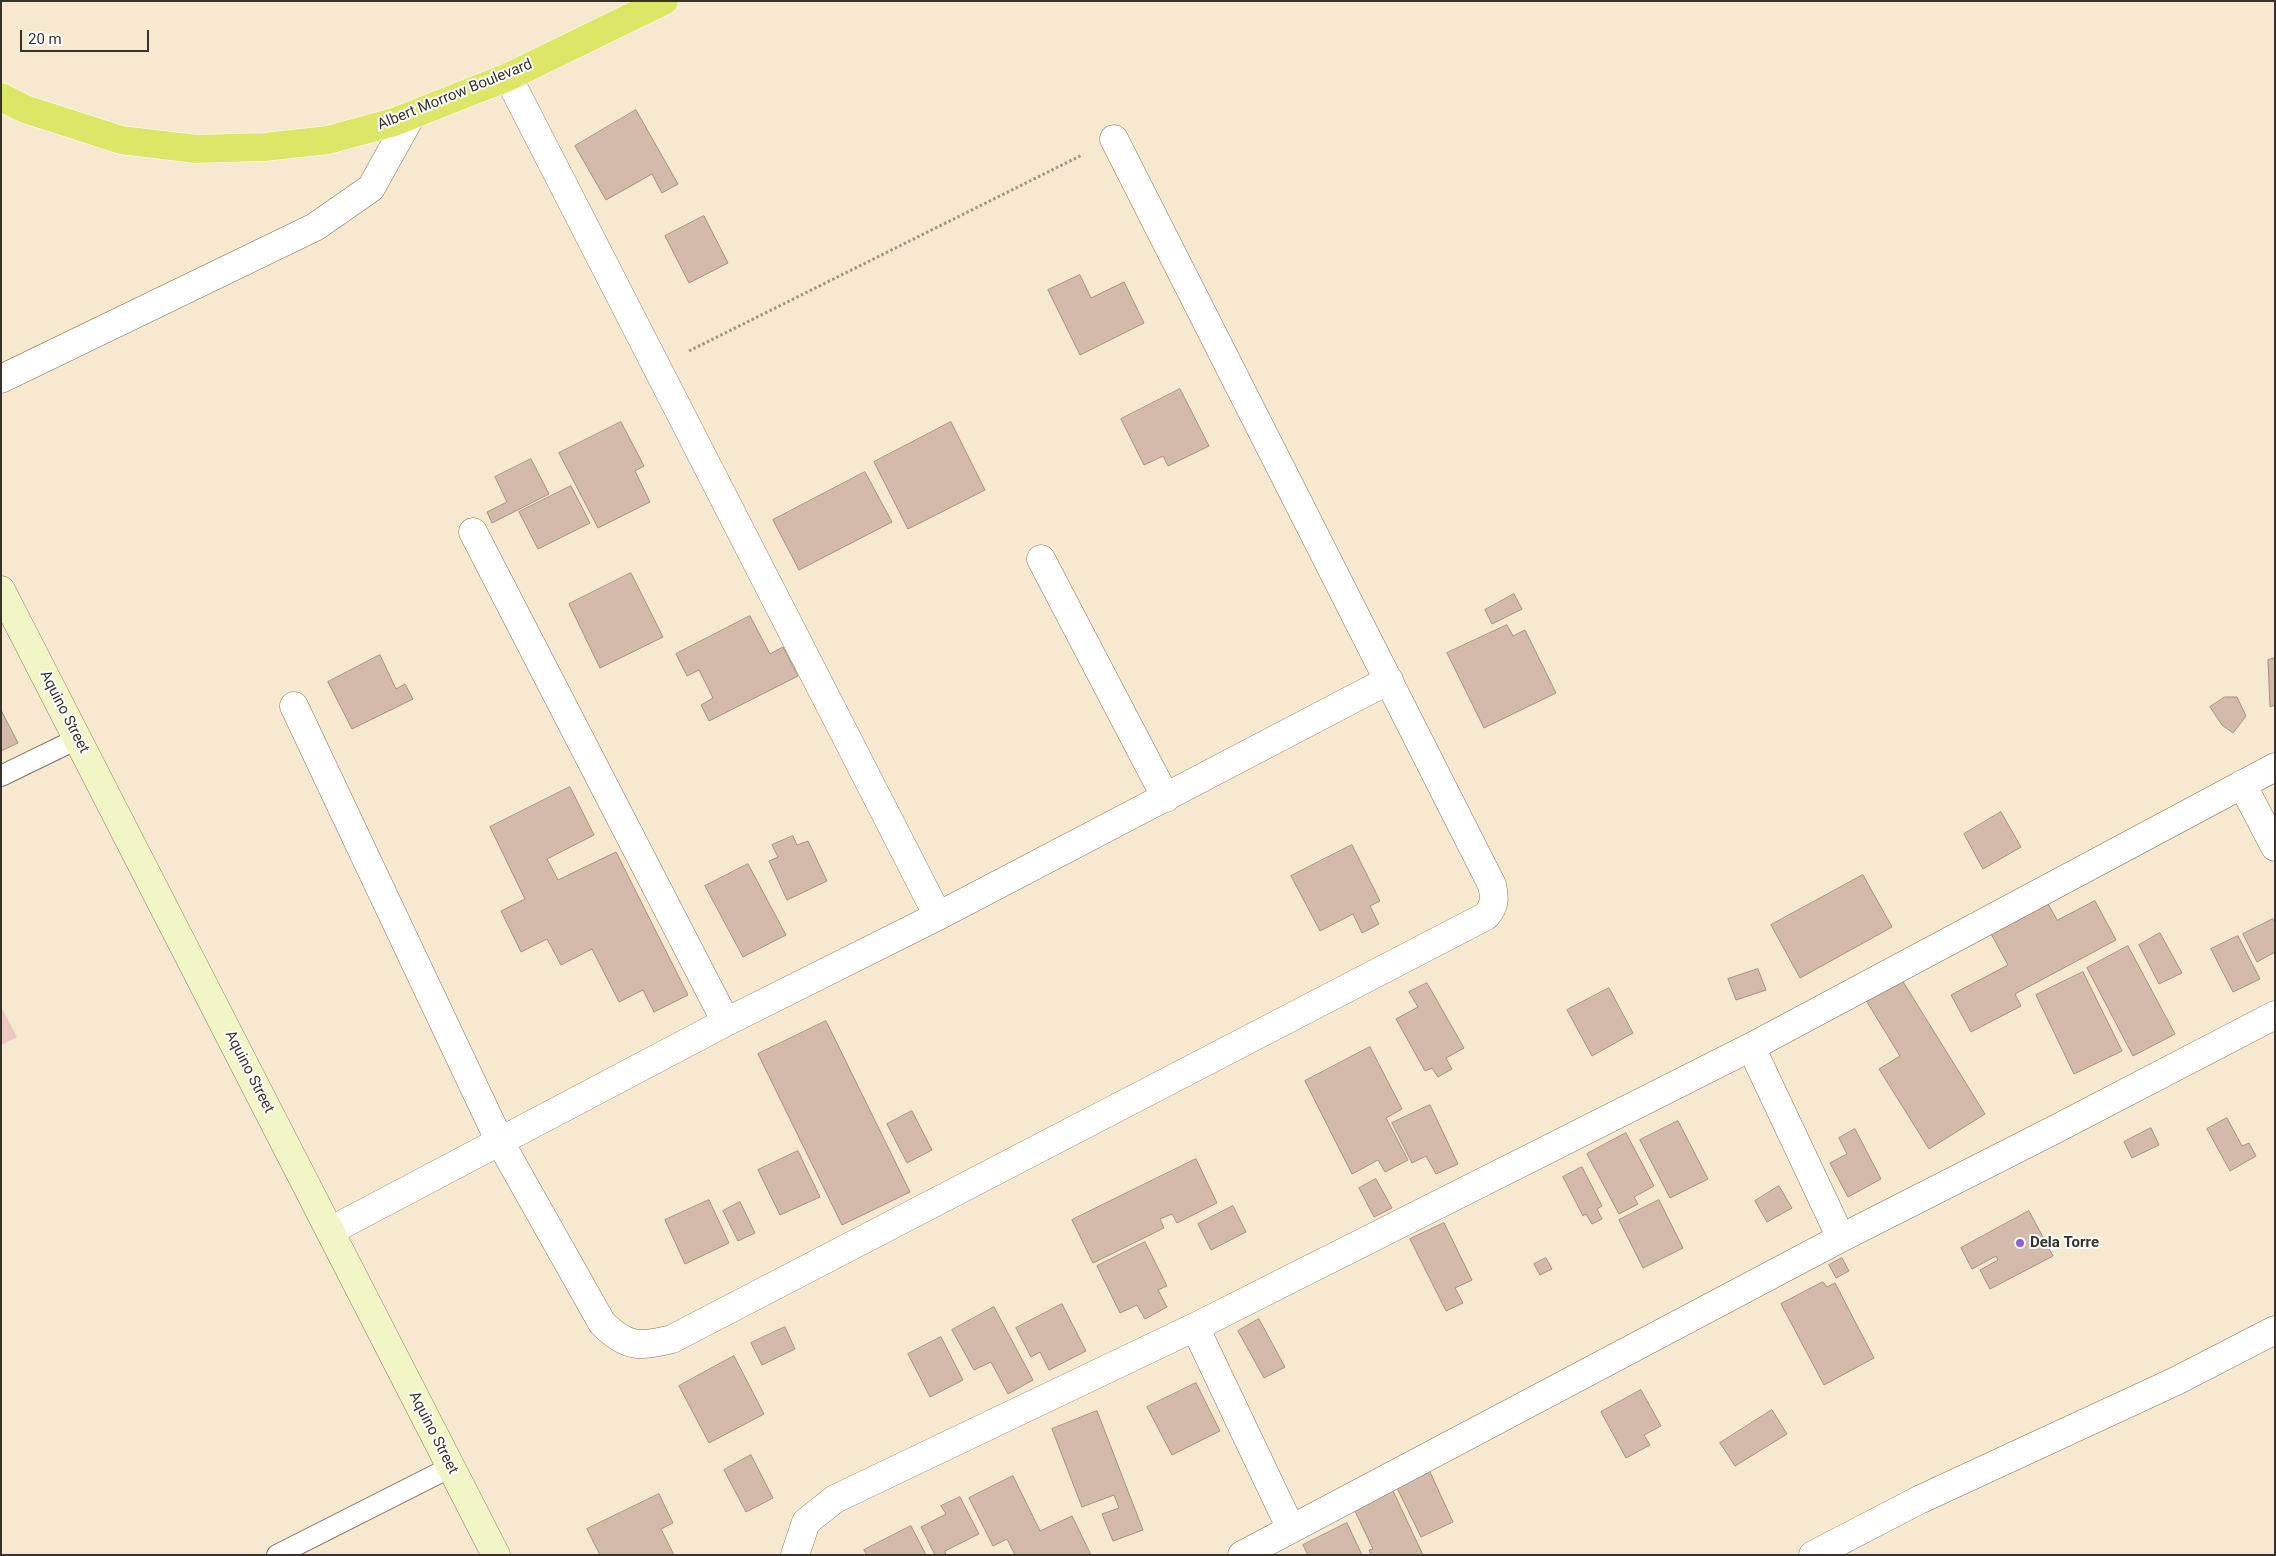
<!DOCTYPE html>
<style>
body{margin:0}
#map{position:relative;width:2276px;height:1556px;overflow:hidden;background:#f6e9d0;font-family:Roboto,sans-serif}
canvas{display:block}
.frame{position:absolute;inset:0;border:2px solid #383329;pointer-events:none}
.scale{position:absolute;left:20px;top:30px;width:129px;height:22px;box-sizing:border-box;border:2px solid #383329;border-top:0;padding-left:6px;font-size:15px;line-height:18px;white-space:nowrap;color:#383329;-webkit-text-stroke:4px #fff;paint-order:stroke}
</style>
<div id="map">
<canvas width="2276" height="1556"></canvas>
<div class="frame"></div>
<div class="scale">20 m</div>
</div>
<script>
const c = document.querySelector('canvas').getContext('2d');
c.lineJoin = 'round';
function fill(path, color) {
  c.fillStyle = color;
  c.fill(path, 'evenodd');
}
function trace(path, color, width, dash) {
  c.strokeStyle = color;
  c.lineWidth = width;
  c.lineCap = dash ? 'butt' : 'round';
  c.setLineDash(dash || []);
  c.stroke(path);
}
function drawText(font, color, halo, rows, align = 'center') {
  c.font = font + ' Roboto,sans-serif';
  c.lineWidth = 4;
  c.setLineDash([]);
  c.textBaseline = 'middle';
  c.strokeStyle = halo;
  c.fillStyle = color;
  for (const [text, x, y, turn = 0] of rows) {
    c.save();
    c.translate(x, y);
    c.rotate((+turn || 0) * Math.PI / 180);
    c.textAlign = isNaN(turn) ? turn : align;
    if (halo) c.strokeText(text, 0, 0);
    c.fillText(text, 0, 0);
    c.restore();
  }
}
fill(new Path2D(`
 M1 1007 17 1037 1 1045Z`), '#eec7c3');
const building = new Path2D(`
 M636 110 678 184 662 193 652 174 606 200 575 146Z
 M704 216 728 263 689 283 665 236Z
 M1080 275 1091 298 1124 282 1144 323 1080 355 1048 290Z
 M1180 389 1209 446 1168 466 1163 456 1144 465 1121 419Z
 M621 422 644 466 635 471 650 502 598 528 559 453Z
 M951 422 985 490 908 529 874 462Z
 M531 459 549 494 492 523 487 512 507 502 495 477Z
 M865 472 892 522 799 570 773 520Z
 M571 486 590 523 538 549 519 512Z
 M631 573 663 637 600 668 569 604Z
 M1514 594 1522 609 1492 624 1485 610Z
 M750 616 770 654 783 647 798 676 709 721 701 705 713 698 699 670 687 676 676 654Z
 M1507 625 1513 636 1525 630 1556 693 1484 728 1447 653Z
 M380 655 396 689 405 684 413 699 352 729 328 682Z
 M2275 658V705L2270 707 2268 660Z
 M2225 697H2237L2246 716 2233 733 2222 725 2210 707Z
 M1 710 18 743 1 751Z
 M570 787 594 835 547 859 558 880 616 852 688 995 654 1012 643 990 619 1002 592 949 561 965 547 939 521 952 501 911 525 899 490 827Z
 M2001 812 2021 847 1983 869 1964 834Z
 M793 836 797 845 808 841 827 881 787 900 769 861 778 857 772 845Z
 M1352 845 1380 901 1370 906 1379 924 1362 933 1353 914 1320 931 1291 876Z
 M748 864 786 935 743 957 705 886Z
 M1863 875 1892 927 1800 978 1771 925Z
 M2095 901 2116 940 2015 994 2021 1006 1971 1032 1951 995 2008 965 1990 932 2047 902 2057 920Z
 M2273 919 2275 923V952L2257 962 2243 934Z
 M2160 933 2182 973 2159 984 2139 945Z
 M2238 936 2260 979 2233 992 2211 949Z
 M2128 946 2175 1034 2133 1056 2087 968Z
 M1758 969 1766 990 1736 1000 1728 979Z
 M2083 972 2122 1051 2074 1074 2036 995Z
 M1902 980 1985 1114 1929 1149 1879 1069 1900 1056 1867 1002Z
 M1427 983 1464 1048 1446 1058 1452 1069 1438 1077 1432 1068 1425 1071 1396 1019 1418 1007 1409 992Z
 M1609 988 1633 1033 1592 1056 1567 1010Z
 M826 1021 910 1192 842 1225 758 1054Z
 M1370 1047 1402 1109 1386 1118 1408 1160 1385 1172 1378 1160 1352 1174 1305 1081Z
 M1430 1105 1458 1164 1436 1174 1426 1156 1412 1163 1392 1123Z
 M912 1111 932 1150 907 1163 887 1124Z
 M2227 1118 2242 1146 2249 1143 2256 1156 2230 1171 2207 1129Z
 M1678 1121 1708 1179 1670 1198 1640 1140Z
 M2151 1128 2159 1145 2132 1158 2124 1142Z
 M1855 1129 1881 1179 1848 1197 1830 1163 1847 1154 1839 1138Z
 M1626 1133 1654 1186 1634 1197 1638 1204 1619 1214 1587 1154Z
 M798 1151 820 1197 780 1215 758 1170Z
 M1196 1159 1217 1203 1177 1223 1172 1214 1160 1219 1164 1228 1093 1263 1072 1220Z
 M1582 1167 1602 1206 1597 1209 1602 1219 1592 1224 1586 1214 1583 1216 1563 1177Z
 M1376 1179 1392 1208 1374 1217 1359 1188Z
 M1779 1186 1792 1208 1767 1222 1755 1201Z
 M709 1200 729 1243 685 1264 665 1220Z
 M1659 1200 1683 1248 1643 1268 1619 1220Z
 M740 1202 755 1233 738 1241 723 1211Z
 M1233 1206 1246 1232 1211 1250 1198 1224Z
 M2029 1211 2053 1256 1990 1289 1980 1270 1998 1260 1996 1256 1972 1269 1961 1248Z
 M1444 1223 1472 1280 1455 1288 1463 1303 1446 1311 1410 1239Z
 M1145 1242 1167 1286 1158 1290 1167 1307 1145 1319 1137 1305 1120 1313 1097 1266Z
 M1546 1258 1552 1269 1540 1275 1534 1264Z
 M1842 1258 1849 1271 1836 1278 1829 1265Z
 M1823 1282 1827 1287 1835 1283 1874 1358 1824 1385 1781 1304Z
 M1062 1304 1086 1351 1049 1370 1040 1352 1031 1357 1016 1328Z
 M994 1307 1033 1380 1008 1394 991 1362 974 1370 952 1330Z
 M1259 1319 1285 1367 1264 1378 1238 1331Z
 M785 1327 795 1349 762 1365 751 1343Z
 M941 1337 963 1380 930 1397 908 1354Z
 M734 1356 764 1414 709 1443 679 1386Z
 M1196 1383 1220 1431 1172 1455 1147 1407Z
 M1641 1390 1661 1426 1644 1435 1650 1445 1626 1458 1601 1412Z
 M1772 1410 1787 1434 1735 1466 1720 1443Z
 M1097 1411 1143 1530 1113 1541 1102 1514 1119 1508 1114 1495 1082 1507 1052 1429Z
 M751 1455 773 1498 746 1512 724 1470Z
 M1430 1472 1453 1522 1421 1537 1397 1488Z
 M1013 1476 1040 1531 1072 1516 1091 1555H1015L1007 1539 993 1546 969 1498Z
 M1393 1491 1423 1555H1371L1369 1550 1373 1549 1354 1509Z
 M659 1494 673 1523 661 1529 674 1555H600L587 1529Z
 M960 1497 979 1534 945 1551 946 1555H935L921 1527 946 1514 941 1506Z
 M1347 1523 1362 1555H1308L1303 1545Z
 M911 1526 926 1555H867L864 1550Z`);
fill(building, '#d4baaa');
trace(building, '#a78f80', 1);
const service = new Path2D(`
 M1 776 77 739
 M277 1555 451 1467`);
const minor = new Path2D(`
 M508 77 938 916
 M1 379 315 227 371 188 411 116
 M473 532 726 1022
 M1041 559 1166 798
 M294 706 500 1142 602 1323C627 1348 639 1347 672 1339L1486 916C1495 906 1495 898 1492 885L1114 139
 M2242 784 2275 847
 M1751 1047 1841 1238
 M330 1231 726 1022 938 916 1389 680
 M1195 1327 1291 1529
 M795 1555 806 1522 835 1499 1195 1327 1751 1047 2275 767
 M1242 1555 1841 1238 2052 1131 2275 1015
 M1813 1555 1919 1500 2176 1381 2275 1330`);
const secondary = new Path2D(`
 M1 590 496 1555`);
const trunk = new Path2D(`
 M1 97 25 109 121 140 196 149 264 147 328 140 394 122 508 77 664 1`);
trace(service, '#7f735c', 22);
trace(minor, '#7f735c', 29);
trace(secondary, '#7f735c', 29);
trace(trunk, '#fff', 29);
trace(new Path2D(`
 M689 351 1082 155`), '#9e9583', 3, [2.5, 2.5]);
trace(service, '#fff', 20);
trace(minor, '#fff', 28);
trace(secondary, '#f2f6c6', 28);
trace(trunk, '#dee667', 28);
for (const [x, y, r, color] of [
 [2020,1243,5,"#8e5dd7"]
]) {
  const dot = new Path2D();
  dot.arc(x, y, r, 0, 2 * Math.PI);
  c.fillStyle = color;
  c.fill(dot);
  trace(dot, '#fff', 2);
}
drawText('15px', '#383329', '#fff', [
 ["Albert Morrow Boulevard",455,95,-22],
 ["Aquino Street",64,712,63],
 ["Aquino Street",249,1072,63],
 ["Aquino Street",433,1433,63]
]);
drawText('bold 15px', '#383329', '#fff', [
 ["Dela Torre",2030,1243]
], 'left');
</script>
